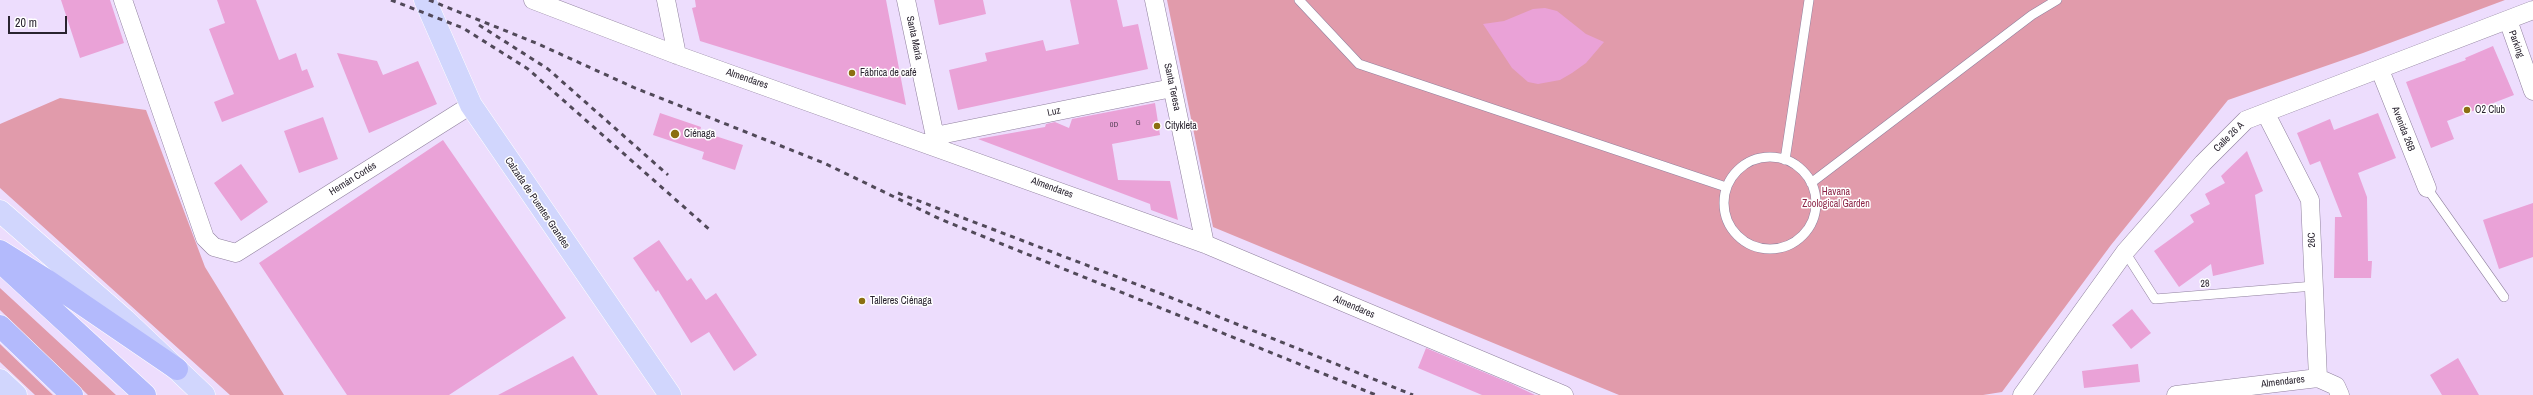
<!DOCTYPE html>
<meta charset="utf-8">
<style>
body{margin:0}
#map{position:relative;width:2533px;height:395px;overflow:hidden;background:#edddfd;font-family:"Archivo Narrow",sans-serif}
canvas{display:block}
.scale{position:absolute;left:8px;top:16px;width:59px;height:18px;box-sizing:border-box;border:2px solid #29232f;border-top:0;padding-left:5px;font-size:12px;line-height:14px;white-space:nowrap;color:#29232f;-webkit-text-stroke:3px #fff;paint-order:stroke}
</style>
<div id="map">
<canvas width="2533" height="395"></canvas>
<div class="scale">20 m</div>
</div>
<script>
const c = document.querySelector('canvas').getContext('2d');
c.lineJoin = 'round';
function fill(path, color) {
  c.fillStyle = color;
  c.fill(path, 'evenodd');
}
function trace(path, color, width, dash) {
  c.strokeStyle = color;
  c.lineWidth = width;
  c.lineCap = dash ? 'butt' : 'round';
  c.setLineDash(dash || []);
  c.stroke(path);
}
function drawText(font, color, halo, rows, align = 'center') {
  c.font = font + ' "Archivo Narrow",sans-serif';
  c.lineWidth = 3;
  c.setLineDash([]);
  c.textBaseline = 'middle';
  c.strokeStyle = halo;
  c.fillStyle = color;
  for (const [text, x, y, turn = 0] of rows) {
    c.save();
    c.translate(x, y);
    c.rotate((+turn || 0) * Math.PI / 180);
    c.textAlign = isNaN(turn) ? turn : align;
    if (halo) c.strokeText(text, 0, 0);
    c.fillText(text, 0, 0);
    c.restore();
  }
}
fill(new Path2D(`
 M1167 0H2505L2363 53 2228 100 2111 245 2002 392 1983 395H1619L1213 227Z
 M60 98 146 110 205 267 284 395H230L0 188V124Z
 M0 288 116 395H88L0 310Z
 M0 344 53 395H35L0 362Z`), '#e19bab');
fill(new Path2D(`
 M61 0H110L124 43 80 58Z
 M217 0H256L279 60 296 53 302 71 307 69 314 87 222 122 214 102 234 94 209 29 225 23Z
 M695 0H886L906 105 700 41 692 8 696 7Z
 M934 0H983L986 14 939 25Z
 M1070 0H1117L1123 27 1138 24 1148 69 958 110 949 70 987 61 985 53 1043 40 1046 51 1079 44Z
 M1545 8 1557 11 1586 34 1604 42 1586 63 1572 73 1560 80 1538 84 1528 82 1512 68 1483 24 1504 21 1533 9Z
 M2493 46 2514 95 2447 121 2454 139 2431 148 2406 82 2466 60 2465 58Z
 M337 53 377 61 383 75 418 61 437 104 369 133Z
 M1155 103 1160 135 1112 144 1118 180 1170 181 1178 220 1151 210 1150 204 978 139 1045 127 1046 124 1055 122 1069 128 1072 119Z
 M660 113 701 127 700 131 743 145 735 170 702 159 704 152 653 135Z
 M2378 113 2396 158 2358 173 2367 197 2368 261H2372L2371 278H2334L2335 217H2342L2320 161 2310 165 2297 133 2330 119 2334 130Z
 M323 117 338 159 299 173 284 131Z
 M443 140 566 318 449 395H347L259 263Z
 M2247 151 2263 191 2255 195 2264 264 2213 276 2211 264 2179 287 2154 251 2194 222 2190 215 2210 204 2205 194 2225 183 2221 176Z
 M241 164 268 202 241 221 214 183Z
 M2533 203V257L2499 269 2483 220Z
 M659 240 687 281 691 278 706 300 716 293 757 355 734 371 709 332 691 343 658 290 656 292 633 258Z
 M2132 309 2151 333 2131 349 2112 325Z
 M1426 348 1512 384 1535 395H1482L1418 368Z
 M573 356 598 395H498Z
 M2458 358 2479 395H2442L2430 375Z
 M2138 364 2140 382 2084 388 2082 371Z`), '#eaa2d7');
const lane = new Path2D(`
 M1299 0 1359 64 1726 187
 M1724 203a46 46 0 1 1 92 0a46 46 0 1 1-92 0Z
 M1785 160 1809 0
 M1811 183 2032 15 2057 0
 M2427 188 2504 297
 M2125 252 2155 299 2314 286`);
const street = new Path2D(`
 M123 0 205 238 214 247 236 253 471 105
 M533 0 677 55 1205 244 1564 395
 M666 0 677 55
 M906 0 937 146
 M1154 0 1205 244
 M2508 20 2533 91
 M2380 70 2427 188
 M2266 114 2310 200 2318 378
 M935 136 1172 88
 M2318 378 2336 386 2340 395
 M2022 395 2125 252 2203 163 2246 120 2533 10
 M2176 395 2318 378`);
const primary = new Path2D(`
 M425 0 471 105 670 395
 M0 211 125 320 204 395
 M0 380 16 395`);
const highway = new Path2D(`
 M0 251 48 281 177 369
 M6 267 145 395
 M0 326 72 395`);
trace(lane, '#90819e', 10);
trace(street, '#90819e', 19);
trace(primary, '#fff', 23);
trace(highway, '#fff', 23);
trace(lane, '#fff', 9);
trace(street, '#fff', 18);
trace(primary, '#d1d6fd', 22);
trace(highway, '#b3bafc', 22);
trace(new Path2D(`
 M391 0 463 28 528 69 710 230
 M429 0 536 43 635 88 824 163 940 219 1376 395
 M479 25 548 69 668 175
 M898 193 1162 294 1413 395`), '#514959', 3, [5, 5]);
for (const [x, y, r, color] of [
 [852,73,4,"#8b6f11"],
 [2467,110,4,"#8b6f11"],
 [1157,126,4,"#8b6f11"],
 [675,134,5,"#8b6f11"],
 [862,301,4,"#8b6f11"]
]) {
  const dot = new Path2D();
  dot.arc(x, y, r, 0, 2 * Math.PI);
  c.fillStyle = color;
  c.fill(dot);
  trace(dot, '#fff', 1.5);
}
drawText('8px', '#594359', null, [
 ["G",1138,123],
 ["0D",1114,125]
]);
drawText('10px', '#29232f', '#fff', [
 ["Santa María",914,38,78],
 ["Parking",2516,44,70],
 ["Almendares",747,79,19],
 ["Santa Teresa",1172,87,78],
 ["Luz",1054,112,-12],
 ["Avenida 26B",2403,129,69],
 ["Calle 26 A",2229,137,-45],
 ["Hernán Cortés",353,179,-32],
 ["Almendares",1052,188,20],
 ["Calzada de Puentes Grandes",537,203,56],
 ["26C",2312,240,-92],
 ["28",2205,284,-5],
 ["Almendares",1354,307,23],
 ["Almendares",2283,382,-7]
]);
drawText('10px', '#29232f', '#fff', [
 ["Fábrica de café",860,73],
 ["O2 Club",2475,110],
 ["Citykleta",1165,126],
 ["Ciénaga",684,134],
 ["Talleres Ciénaga",870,301]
], 'left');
drawText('10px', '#8d2749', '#fff', [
 ["Havana",1836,192],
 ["Zoological Garden",1836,204]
]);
</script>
